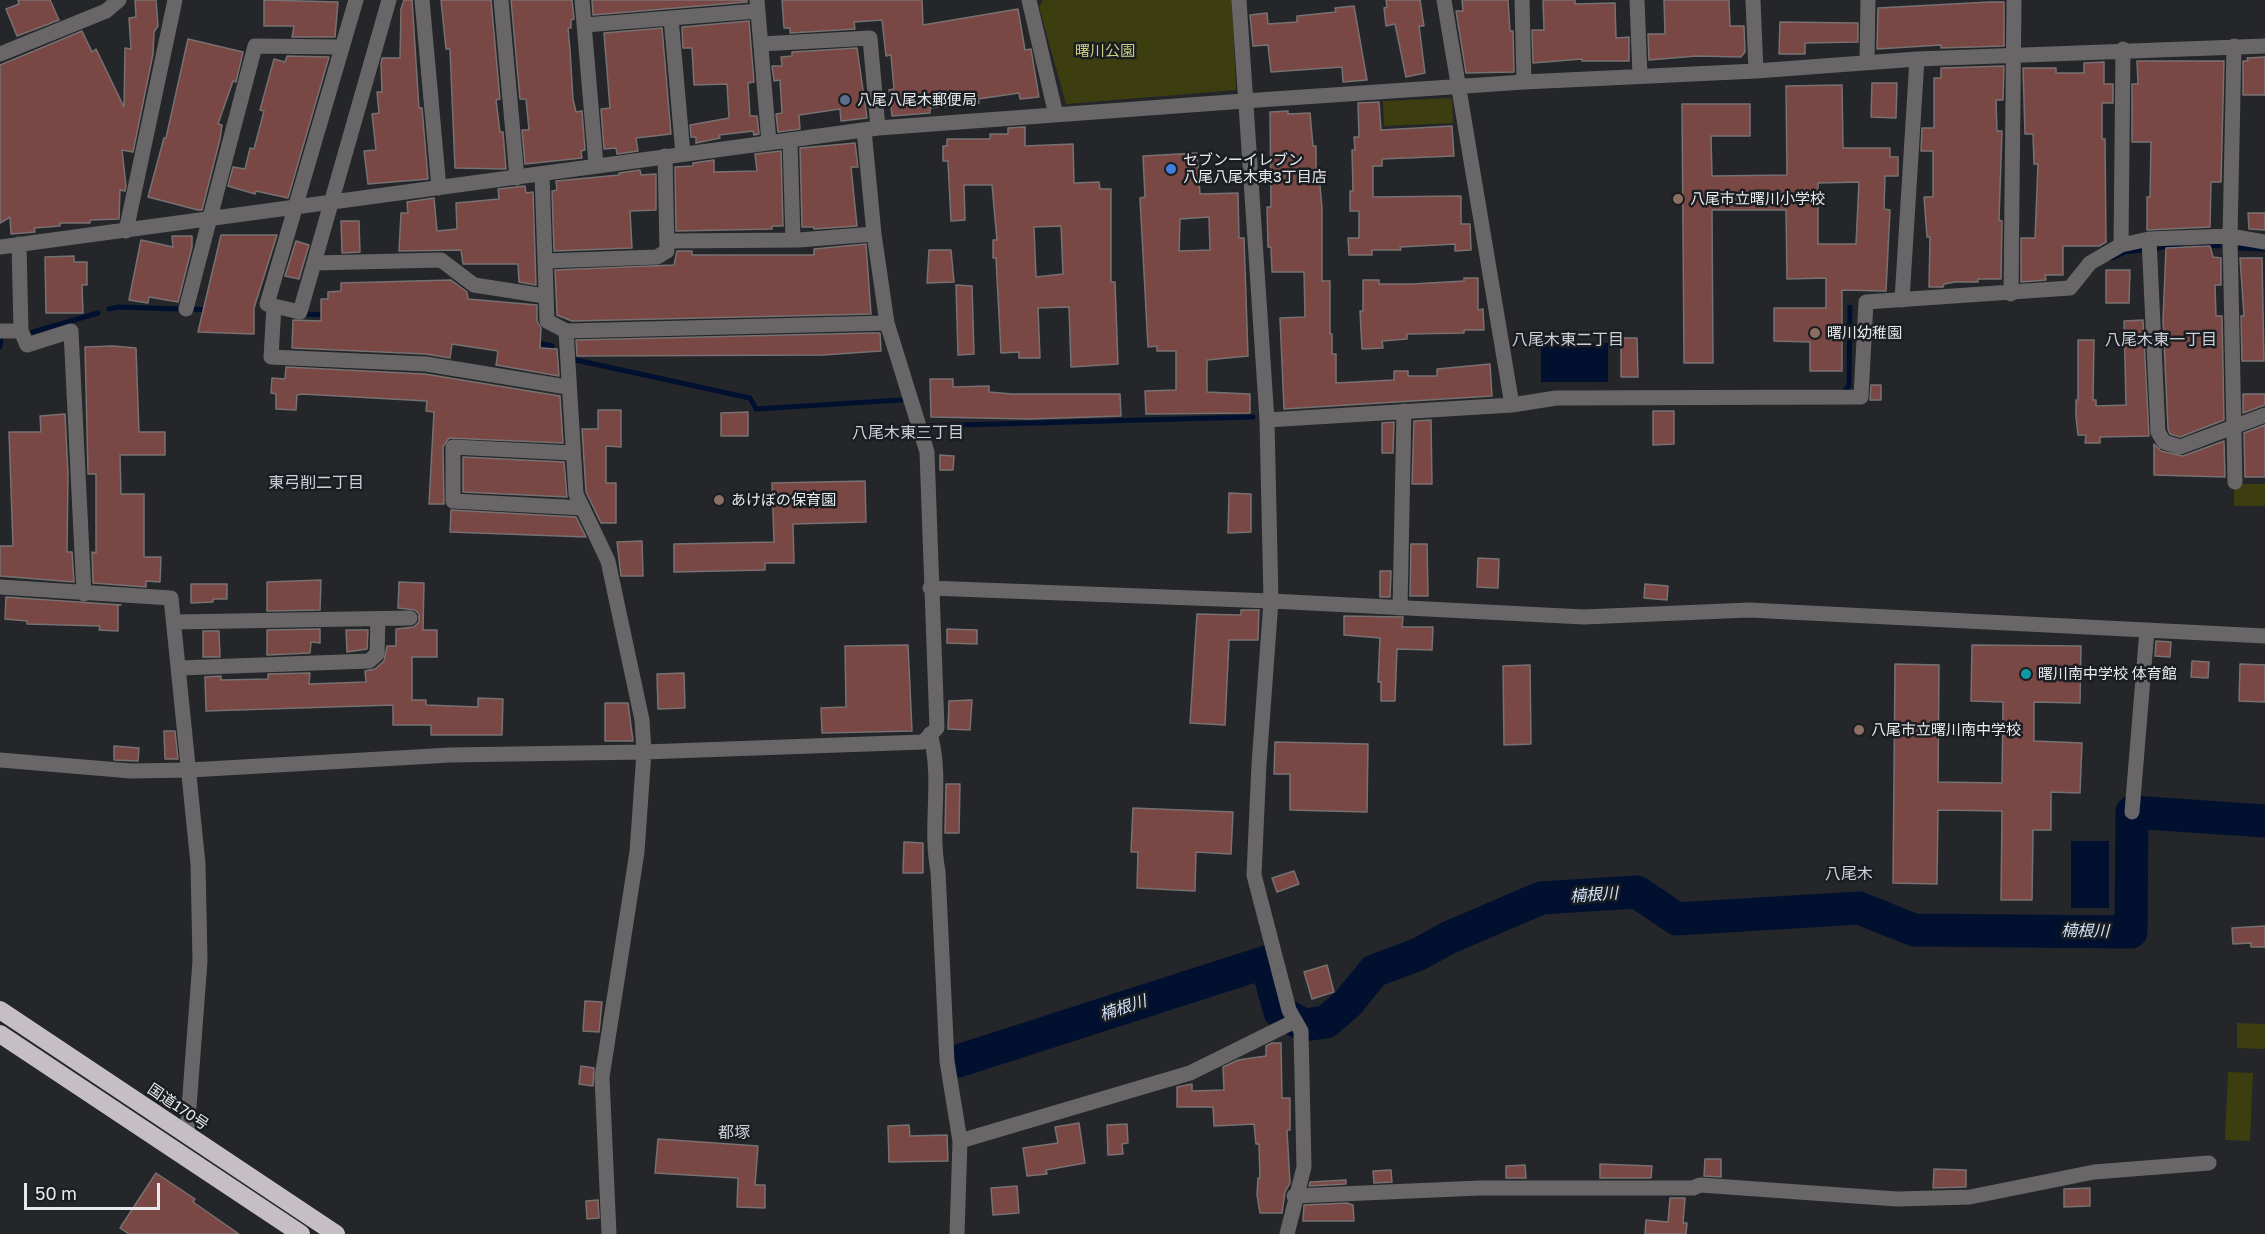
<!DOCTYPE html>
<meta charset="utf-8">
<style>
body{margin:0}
#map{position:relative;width:2265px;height:1234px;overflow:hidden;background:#24262a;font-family:"Golos Text",sans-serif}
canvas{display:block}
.scale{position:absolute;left:24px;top:1183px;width:136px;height:27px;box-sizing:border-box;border:3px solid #e7e9ec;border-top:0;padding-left:8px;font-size:18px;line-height:21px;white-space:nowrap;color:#e7e9ec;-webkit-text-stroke:4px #1a1d21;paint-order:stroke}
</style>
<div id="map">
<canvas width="2265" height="1234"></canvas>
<div class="scale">50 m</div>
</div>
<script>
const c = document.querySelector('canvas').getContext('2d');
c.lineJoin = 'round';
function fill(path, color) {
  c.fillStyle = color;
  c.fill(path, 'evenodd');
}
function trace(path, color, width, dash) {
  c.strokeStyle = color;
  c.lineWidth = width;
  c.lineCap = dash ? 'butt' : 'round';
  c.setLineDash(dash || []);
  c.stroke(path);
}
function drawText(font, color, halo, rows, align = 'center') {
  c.font = font + ' "Golos Text","Noto Sans JP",sans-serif';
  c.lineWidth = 5;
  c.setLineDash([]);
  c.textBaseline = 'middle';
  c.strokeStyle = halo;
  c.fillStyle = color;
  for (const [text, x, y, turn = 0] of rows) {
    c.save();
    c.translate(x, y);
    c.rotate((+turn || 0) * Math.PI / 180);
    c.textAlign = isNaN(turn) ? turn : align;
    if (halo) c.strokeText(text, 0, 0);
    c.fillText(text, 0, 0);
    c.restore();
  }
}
fill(new Path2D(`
 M1043 0H1232L1236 90 1066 104 1039 7Z
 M1452 98 1453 123 1384 126 1383 101Z
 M2234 484H2265V506H2234Z
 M2237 1023 2265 1024V1049L2237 1048Z
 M2228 1072 2253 1073 2250 1141 2225 1140Z`), '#3d3e10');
fill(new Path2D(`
 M1608 343V382H1541V344Z
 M2071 841H2109V908H2071Z`), '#021030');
trace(new Path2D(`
 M2201 244 2219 246
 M2157 248 2182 244
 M2235 248 2265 249
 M2112 258 2125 252 2143 250
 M109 309 118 307 178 309
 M192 309 208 310
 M300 314 327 315
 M33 332 98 313
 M535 342 552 346
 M0 347 1 340
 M571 359 750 398 756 409 901 400
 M1842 393 1849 386 1850 307
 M923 426 1253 417`), '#021030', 5);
trace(new Path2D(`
 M958 1061 1266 962 1280 1012 1304 1025 1326 1022 1348 1003 1374 971 1419 954 1448 938 1541 898 1637 892 1677 919 1859 908 1914 930 2131 932 2132 812 2265 821`), '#021030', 33);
const building = new Path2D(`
 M18 0H50L59 20 17 36 6 9 19 4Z
 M135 0H156L158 26 154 32 153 54 133 152 122 150 126 186 125 191 120 190 119 219 90 220V223H60V226L34 228 35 232 11 234 10 217 0 223V65L82 31 92 52 96 49 124 107 125 48 131 49 129 18 136 17Z
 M264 0 338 2 335 37H292L294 26H264Z
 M404 0H412L419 108H422L428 179 368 184 364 151 376 150 372 114 379 113 377 92H382L381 64 382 58H400L401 9Z
 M441 0H491L500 99 496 100 500 132H503L506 169 455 168 450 49H446Z
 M511 0H572L574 19 571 20V28H568L570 50 573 99 576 112 582 111 585 150 581 151 582 158 525 164 522 130H529L526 99H520Z
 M592 0H747V2L593 15Z
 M782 0H922L923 25 1018 9 1025 50 1031 49 1039 97 1020 99 1019 93 978 99 979 103 930 108V113L892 116 889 90 894 89 891 55 886 56 882 20 854 22 855 29 790 33V28H784Z
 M1386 0H1420L1424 26H1419L1425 73 1406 77 1395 24 1386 26 1384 8 1387 7Z
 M1462 0H1508L1510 31H1513L1514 72 1466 73 1456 11H1463Z
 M1543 0H1575V4L1615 3 1616 38 1629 37V61H1582V59L1533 63 1532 30H1544Z
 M1664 0H1729L1730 26H1744L1745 52 1741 57 1697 56 1649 60 1648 34H1665Z
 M1990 2H2004V46L1941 48V45L1877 49 1878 8Z
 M1354 6 1367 80 1343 82 1342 67 1271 72 1268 45 1253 46 1250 15 1267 13 1268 24 1297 22V16L1336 12 1335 8Z
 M749 21 754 82 748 83 750 116H757L759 134 754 135 753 131 719 135 720 138 696 143V137H691L690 125 729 118 727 84 694 85 692 48H683L682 27Z
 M1780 22 1858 23V42L1805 43V54H1779Z
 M662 28 671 134 636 138 638 151 617 154 616 148 604 149 601 109 610 108 604 33Z
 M188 39 243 52 236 82 233 81 218 124 222 125 220 139 202 210H198L148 197 164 138H166Z
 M857 48 867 118 841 121 840 109 799 115 800 129 778 132 776 114 782 113 780 80 774 81 772 66H782L781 57 792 56V52Z
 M287 56 329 57 288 198 256 191 255 194 228 186 233 167 245 169 250 148 254 149 264 111 260 110 274 59 285 62Z
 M2265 57V95H2243V61H2248L2247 58Z
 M2137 61H2224L2221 182H2211L2210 227 2147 230V197H2150L2151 142H2132V84H2138Z
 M2104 62V84H2113V103H2102V139H2105L2106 242 2099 246H2063V275H2045L2046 280 2021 282V238H2035L2038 164H2034L2033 134H2025L2023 68H2056V73H2084V63Z
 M2004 66 2003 100H1996L1997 131H2002L1999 220 2002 221 2001 279H1978V282H1955L1944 284 1943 287H1929L1930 237H1927L1924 197H1933V151H1921L1922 128H1934V78H1941V68Z
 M1872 83H1897L1896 118 1871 117Z
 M1842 85 1843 148H1890V157H1898V176H1885L1884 209 1890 210 1886 291 1842 290V371H1810V342L1774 341V308H1826V278L1787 279 1786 210H1712L1713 363H1684L1682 104H1750V136H1711L1712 176 1787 175 1786 86ZM1859 182 1856 244H1818V183Z
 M1379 102 1381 130 1452 126 1454 156 1382 159V166H1373V197L1461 196V224H1470L1471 250 1455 251V244L1400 247 1401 250H1372V255H1349L1348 238H1359V211H1350V191H1353L1352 150H1355L1354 137H1359L1358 103Z
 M1288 111V114L1310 113 1313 146H1316V174H1319L1322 208V281H1330V334H1332V354H1336V383L1394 380V371H1408V376H1437V369L1490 364 1492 396 1284 409 1280 318 1305 317 1304 272H1272L1271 247H1268L1267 207H1271L1270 112Z
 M1025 127V146L1073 144 1074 183 1099 182 1100 189H1111V282H1115L1118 364 1071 367 1069 307 1038 308 1040 358H1019V352L1001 353 996 258H993V240H997L992 185H964L965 220 951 221 948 161H943V146H947V139H990V134H1008V128ZM1061 226 1063 274 1036 277 1034 227Z
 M855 143 858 167H851L857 226 814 229V227H802L800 148Z
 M781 151 783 226H772V229L676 231 675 167 693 166V163L714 160V172L757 171 755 154Z
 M1197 153 1200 194 1238 193 1239 238H1244L1248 356 1207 360V392L1250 394V413L1146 414 1145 391 1176 390V351H1157V346L1148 347 1140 198 1145 197 1143 156ZM1209 217 1210 250 1179 251 1180 219Z
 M640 170 641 175 656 174V210L630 211 632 248 554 251 552 191 557 190 556 181 619 175V173Z
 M525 186 526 193 533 192 536 285 519 282 518 264H463L461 250 399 251 401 213H408L407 202 434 198 437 231 457 229 456 203 499 199 498 189Z
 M2248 213H2265V230L2249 229Z
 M341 221H359L360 252 342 253Z
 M221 235H277L254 308V334L198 332Z
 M172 236H192V247L178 302 149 297 148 303 129 300 141 240 173 247Z
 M296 241 309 245 299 279 285 276Z
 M866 244 871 314 572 321 557 315 555 270 674 265 677 251H692V255H814V249Z
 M2210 246 2213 257 2221 258V285H2215L2216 316H2222L2224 420 2180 437 2170 434 2168 429 2163 320 2166 248Z
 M929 250H951L954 282 927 283Z
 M74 256V262H87V285H82L83 313H46L45 257Z
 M2240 258H2262L2264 361H2242L2241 316H2244Z
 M2106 270H2130L2129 303H2106Z
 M1464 278H1478V310L1483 309 1484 330H1464V333L1407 334V339L1382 341 1383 348 1362 349 1360 311H1363V280H1379V284H1412L1464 281Z
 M451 280 467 292 468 299 537 305V321L541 328 540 348 557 349 559 376 496 365 498 351 452 344 450 358 426 354 292 348 293 320 321 321V299H328V292L341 291V283Z
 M956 285 972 286 974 354 958 355Z
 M2143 320 2149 436 2100 437V443H2085L2086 435H2078L2076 417V400H2078V340H2094L2093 400H2096V406L2126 405 2124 321Z
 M871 333H880L881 351 823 355 577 356 576 340Z
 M1621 338H1637L1638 377H1621Z
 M113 346 136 348 139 432H165V455H120L121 494H144V557H161L160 582 146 581V587L93 583 92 552 96 553V474H88L85 347Z
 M286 367 425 374 560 396 563 443 449 438 443 447 444 504H429L434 412 426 411 427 401 302 394 297 395 296 410 276 409V394L271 393 272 378 285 379Z
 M930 379H953V387L989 386V392L1012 394H1120L1121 416 1030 419 931 417Z
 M1871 385H1881V400H1870Z
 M2243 394H2265V405L2243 413Z
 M598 410H621V447L606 446V483H616V523H601L586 492 582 429H598Z
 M1653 411H1674V444L1653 445Z
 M748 412V436H721V413Z
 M65 414 68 474 67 552H72L74 582 0 576V546H13L9 432H41L40 416Z
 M1431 420 1432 484H1412L1414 421Z
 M1394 422 1393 453H1382V423Z
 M2265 425V477H2245L2244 433Z
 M2224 441 2225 477 2154 475V444L2161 451 2183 456Z
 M940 455 954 456 953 470H940Z
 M463 457 564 462 567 497 463 492Z
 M865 481 866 522 793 524 794 563H765V570L674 572V544L774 542 772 483Z
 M1229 493 1251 494V532L1228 533Z
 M451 510 576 517 586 537 450 532Z
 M642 541 643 576H621L617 542Z
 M1411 544H1427L1428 596H1410Z
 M1478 558 1499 559 1498 588 1477 587Z
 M1380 571H1391L1390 597H1380Z
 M321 580 320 610 267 611V582Z
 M399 582 424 583 423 630H437V657H412V700H426V705L478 707V698L503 699 502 735H431V725H393V705L206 711 205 677 221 676V680L268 679V674L310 673 309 684 366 682 365 671 375 669 384 661 387 646H396V629L414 627 419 622V614L415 610 398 608Z
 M191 584H227V599H213V602L191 603Z
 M1645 584 1668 586 1667 600 1644 598Z
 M6 597 121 605H118V631L99 630 100 626 27 624V621L5 619Z
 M1241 610H1259L1258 640H1229L1225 725 1190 723 1197 614 1241 615Z
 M1344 616 1403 617 1402 627H1433L1432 650 1397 649 1395 701H1381V682H1378L1380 638 1344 635Z
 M320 629V643L311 642 310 653 267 655V630Z
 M947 629 977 630V644L947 643Z
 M346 630H368L367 649 347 652Z
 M203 631H219L220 657H203Z
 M2156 641 2171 642 2170 657 2155 656Z
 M908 645 912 731 822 733 821 708 846 707 845 646Z
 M1972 645 2081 646 2080 703 2034 702V741L2082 743 2080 793 2051 792V830H2033L2032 900H2001L2002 811 1938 810 1937 884 1893 883 1895 664 1939 665 1938 782 2002 783 2003 702 1971 701Z
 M2192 661 2209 662 2208 678 2191 677Z
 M2240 664 2265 665V702L2239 701Z
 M1530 665 1531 744 1504 745 1503 666Z
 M684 673 685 708 658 709 657 674Z
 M972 700 970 730 948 729 949 701Z
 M605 703H628L633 741H605Z
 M164 731H175L178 759H165Z
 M1275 742 1368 744 1367 812 1290 810V774H1274Z
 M114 746 139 748 138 761 114 760Z
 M946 784H960L959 833H945Z
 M1133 808 1233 812 1231 854 1196 852 1195 891 1137 888 1138 852H1131Z
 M904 842 923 843V873H903Z
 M1294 871 1299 884 1277 892 1272 878Z
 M2265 926V947H2251V943L2233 944 2232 928Z
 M1327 965 1334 992 1312 999 1304 972Z
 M585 1001 602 1002 599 1032 583 1031Z
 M1272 1043H1281L1282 1098H1290V1130H1287L1290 1183 1285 1192 1282 1213H1260L1257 1195 1258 1178H1260L1259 1144H1256L1254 1124 1214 1126 1213 1107H1177V1087L1192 1084V1091L1224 1090 1223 1067 1238 1060 1266 1056V1046Z
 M581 1066 594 1068 593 1086 579 1084Z
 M1079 1123 1085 1163 1046 1170 1047 1174 1027 1176 1023 1148 1058 1143 1055 1127Z
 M1127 1124 1128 1143 1122 1144 1123 1154 1108 1155 1107 1125Z
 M909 1125 910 1136 947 1135 948 1161 889 1162 888 1126Z
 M658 1139 758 1146 755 1185H765V1208L737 1207 738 1178 655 1173Z
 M1705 1159H1721V1177L1704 1176Z
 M1600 1164 1652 1166 1651 1178H1600Z
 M1525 1165 1526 1178H1506V1166Z
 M1934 1169 1966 1170V1187L1933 1188Z
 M1391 1170 1392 1182 1374 1183 1373 1171Z
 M156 1173 195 1199 193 1202 239 1234H129L120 1228Z
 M1346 1180V1184L1309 1186 1310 1182Z
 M1017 1186 1019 1213 993 1215 991 1188Z
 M2090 1188V1206L2064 1207V1189Z
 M1670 1198H1685L1683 1223H1687L1686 1234H1645L1646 1220 1668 1222Z
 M598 1200 599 1218 587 1219 586 1201Z
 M1347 1203 1353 1205 1354 1221H1303L1304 1205Z`);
fill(building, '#794844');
trace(building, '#787171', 1.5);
trace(new Path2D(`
 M356 0 267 304 274 306 271 357 426 364 567 387
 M422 0 439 188
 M501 0 517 178
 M582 0 596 165
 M757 0 769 142
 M1029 0 1056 115
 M1239 0 1267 420 1271 601 1259 764 1254 875 1289 1010 1301 1031 1304 1167 1287 1234
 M1444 0 1512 405
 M1522 0 1524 82
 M1637 0 1640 76
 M1753 0 1756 71
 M671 18 683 154
 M585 25 757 11
 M761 44 870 38 878 128
 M2234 46 2230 236 2235 482
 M0 54 106 11 119 0
 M1867 62 1868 0
 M790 140 793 240
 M542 174 547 321 566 331 576 494 608 561 642 720 644 752 637 852 602 1077 609 1234
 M126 231 175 0
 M2149 239 2158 432 2164 442 2180 447 2265 415
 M669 241 799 240 874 234
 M19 244 21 331
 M2121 245 2123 49
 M0 247 878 128 1244 101 1524 82 1756 71 1917 59 2265 46
 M545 261 657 257 667 251 665 156
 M314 263 441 260 474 285 545 296
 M2011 294 2014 0
 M1902 300 1917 59
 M274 306 300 312 389 0
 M186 309 255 46 341 47
 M0 331H21L27 345 71 331 84 594
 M566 331 887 323
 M1267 420 1512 405 1556 398 1861 397 1866 302 2070 288 2090 263 2121 245 2149 239 2230 236 2265 242
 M573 453 453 447V501L583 508
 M0 587 171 598 198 864 200 961 187 1134
 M930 588 1271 601 1584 617 1749 610 2265 636
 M1400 608 1404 411
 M174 622 410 618
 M179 668 369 661 377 654 378 619
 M930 734C943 778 929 826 938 871L947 1061 960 1141 957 1234
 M0 760 131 771 190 770 450 755 644 752 923 742 937 728 927 452 887 323 874 234 864 130
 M2132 812 2147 630
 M960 1141 1190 1073 1295 1021
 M1294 1196 1480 1188H1693L1700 1185 1897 1199 1970 1197 2094 1172 2209 1163`), '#696668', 15);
trace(new Path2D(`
 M0 1010 336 1234
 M0 1034 301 1234`), '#c5bfc3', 18);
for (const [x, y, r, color] of [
 [845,100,6,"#5c6f8a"],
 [1171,169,6,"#3f7fe0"],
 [1678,199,6,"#8d6e63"],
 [1815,333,6,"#8d6e63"],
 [719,500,6,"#8d6e63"],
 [2026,674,6,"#0f9aa8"],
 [1859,730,6,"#8d6e63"]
]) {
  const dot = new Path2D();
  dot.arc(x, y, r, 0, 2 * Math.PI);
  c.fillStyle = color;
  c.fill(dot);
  trace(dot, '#1a1d21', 2);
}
drawText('15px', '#cccf84', '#1a1d21', [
 ["曙川公園",1105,51]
]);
drawText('15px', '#e7e9ec', '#1a1d21', [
 ["八尾八尾木郵便局",857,100],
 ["セブンーイレブン",1183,160],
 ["八尾八尾木東3丁目店",1183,177],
 ["八尾市立曙川小学校",1690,199],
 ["曙川幼稚園",1827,333],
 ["あけぼの保育園",731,500],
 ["曙川南中学校 体育館",2038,674],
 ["八尾市立曙川南中学校",1871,730]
], 'left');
drawText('15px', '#e7e9ec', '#1a1d21', [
 ["国道170号",178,1107,34]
]);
drawText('16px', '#cdd1d6', '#1a1d21', [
 ["八尾木東二丁目",1568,340],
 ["八尾木東一丁目",2161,340],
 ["八尾木東三丁目",908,433],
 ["東弓削二丁目",316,483],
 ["八尾木",1849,874],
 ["都塚",734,1133]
]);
drawText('italic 16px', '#d3e2fc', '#1a1d21', [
 ["楠根川",1594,895,-4],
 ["楠根川",2085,931,1],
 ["楠根川",1123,1008,-18]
]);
</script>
